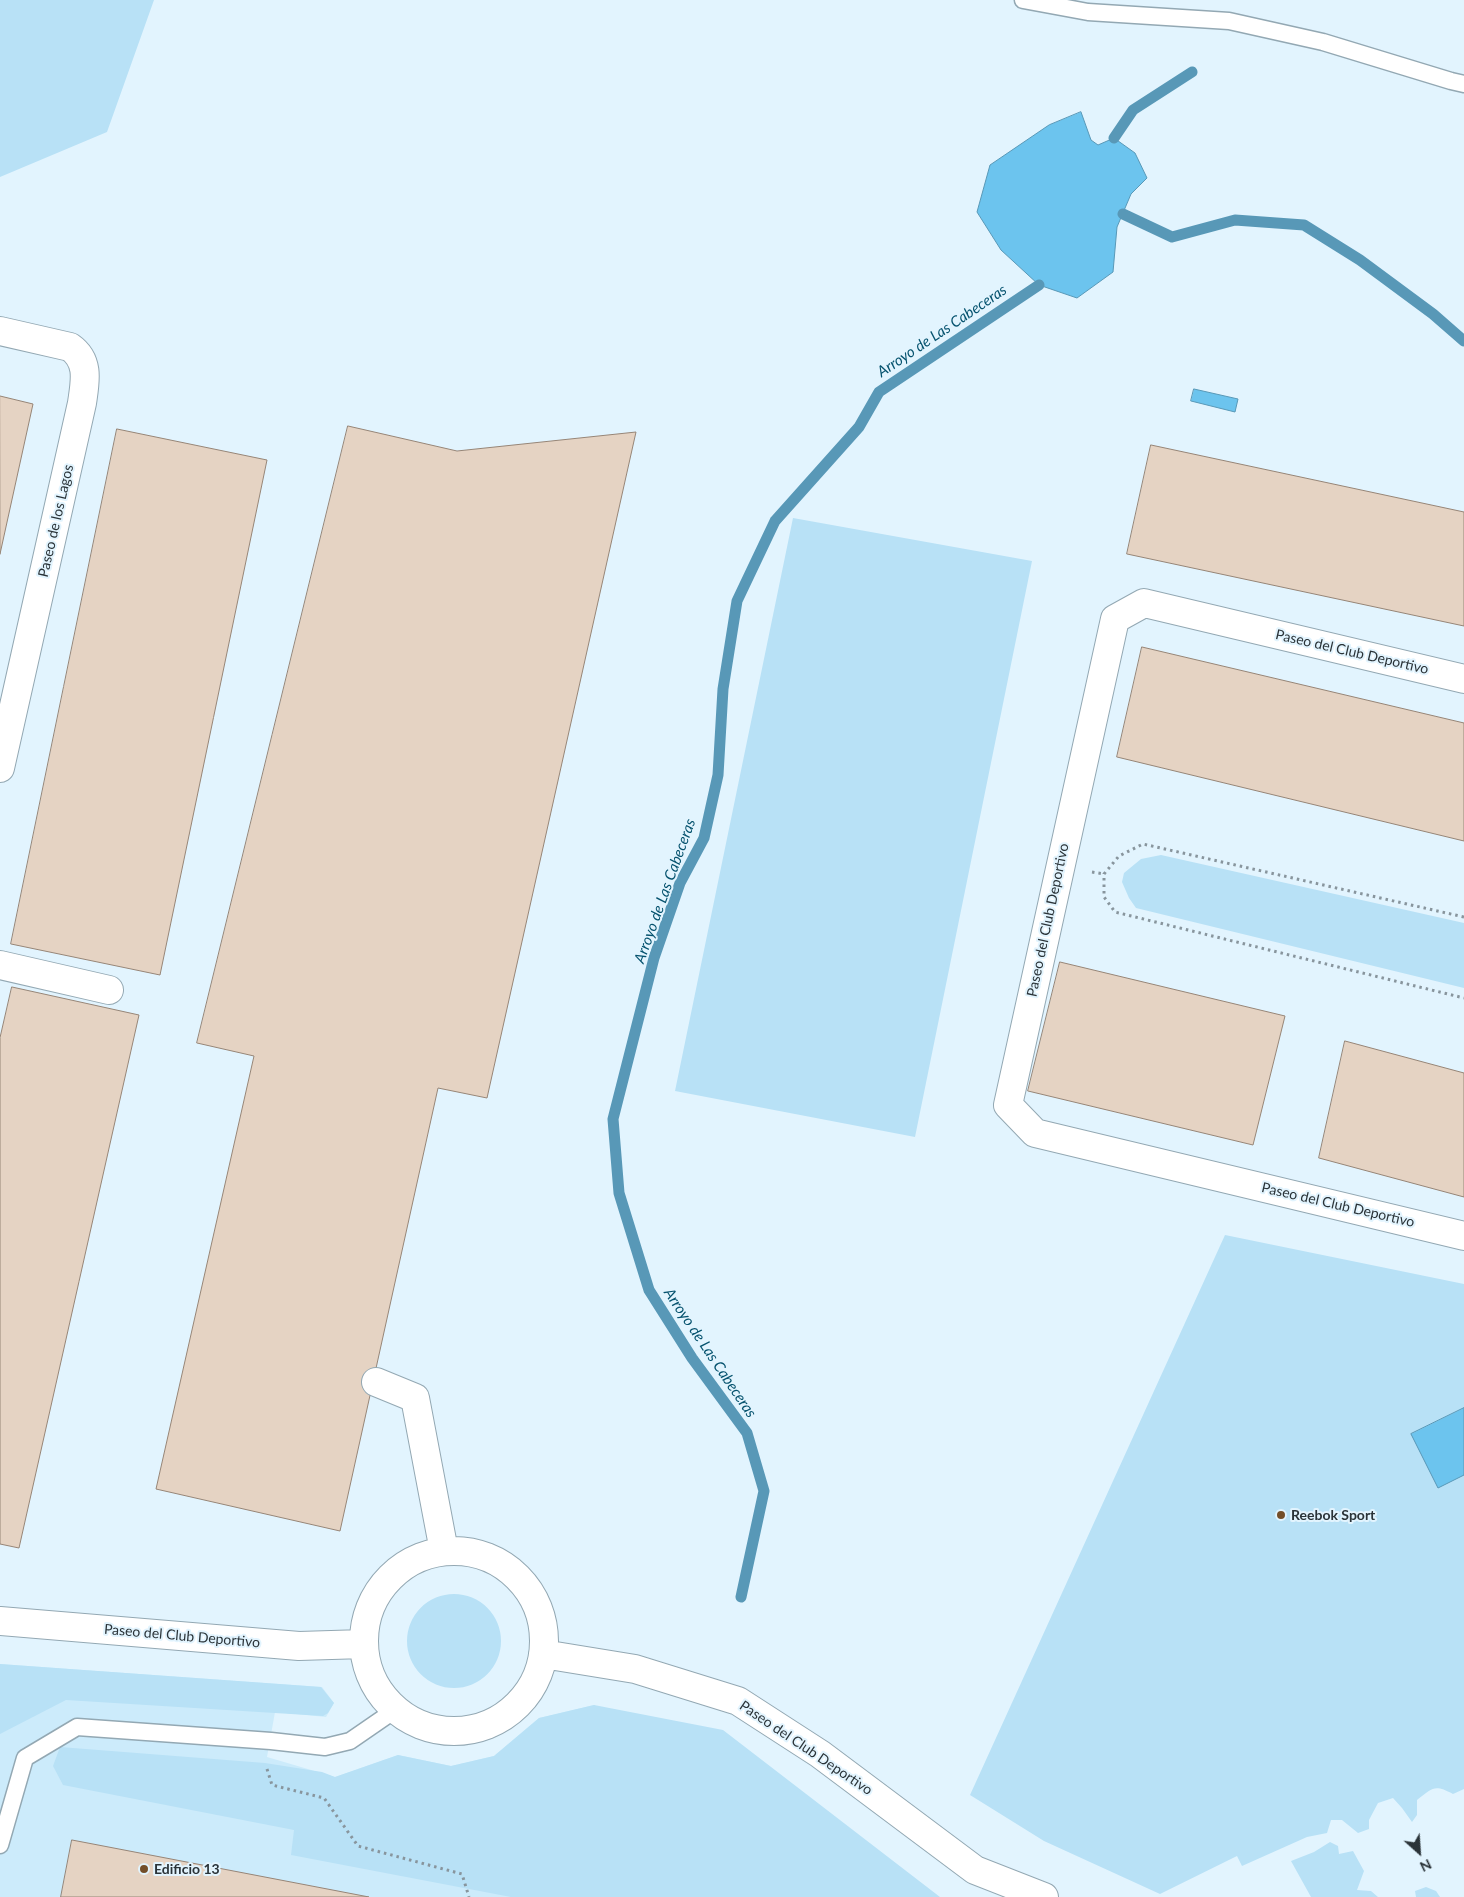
<!DOCTYPE html>
<style>
body{margin:0}
#map{position:relative;width:1464px;height:1897px;overflow:hidden;background:#e2f4fe;font-family:Lato,sans-serif}
canvas{display:block}
.north{position:absolute;left:1394px;top:1827px;width:50px;height:50px;-webkit-text-stroke:4px #e2f4fe;paint-order:stroke;rotate:154deg;font-size:14px;font-weight:700;line-height:20px;text-align:center;color:#2a3338}
.north::after{content:'';display:block;margin:auto;width:18px;height:22px;background:#2a3338;clip-path:polygon(50% 0,100% 100%,50% 72%,0 100%)}
</style>
<div id="map">
<canvas width="1464" height="1897"></canvas>
<div class="north">N</div>
</div>
<script>
const c = document.querySelector('canvas').getContext('2d');
c.lineJoin = 'round';
function fill(path, color) {
  c.fillStyle = color;
  c.fill(path, 'evenodd');
}
function trace(path, color, width, dash) {
  c.strokeStyle = color;
  c.lineWidth = width;
  c.lineCap = dash ? 'butt' : 'round';
  c.setLineDash(dash || []);
  c.stroke(path);
}
function drawText(font, color, halo, rows, align = 'center') {
  c.font = font + ' Lato,sans-serif';
  c.lineWidth = 4;
  c.setLineDash([]);
  c.textBaseline = 'middle';
  c.strokeStyle = halo;
  c.fillStyle = color;
  for (const [text, x, y, turn = 0] of rows) {
    c.save();
    c.translate(x, y);
    c.rotate((+turn || 0) * Math.PI / 180);
    c.textAlign = isNaN(turn) ? turn : align;
    if (halo) c.strokeText(text, 0, 0);
    c.fillText(text, 0, 0);
    c.restore();
  }
}
fill(new Path2D(`
 M0 1664 322 1687 334 1703 326 1717 275 1712 267 1757 335 1777 398 1755 451 1766 494 1756 539 1718 594 1705 939 1897H0Z`), '#ccebfb');
fill(new Path2D(`
 M0 0H154L107 132 0 177Z
 M793 518 1032 561 915 1137 675 1091Z
 M1161 855 1464 923V988L1136 908 1129 898 1122 882 1124 873 1141 859Z
 M1225 1235 1464 1284V1789L1453 1794C1434 1784 1433 1788 1417 1800V1815L1412 1822 1402 1808 1393 1798 1378 1803 1369 1820V1829L1358 1833 1342 1820H1331L1327 1833 1307 1837 1242 1866 1237 1856 1160 1894 1044 1841 970 1795Z
 M407 1641a47 47 0 1 1 94 0a47 47 0 1 1-94 0Z
 M0 1664 321 1687 334 1703 328 1713 323 1716 66 1700 0 1734Z
 M594 1705 723 1730 940 1897H511L291 1855 294 1830 63 1785 53 1766 60 1747 265 1763 322 1772 335 1777 398 1755 451 1766 494 1756 539 1718Z
 M1330 1842 1338 1846 1339 1854 1353 1851 1364 1871 1357 1890 1371 1891 1378 1897H1311L1291 1861 1314 1852Z
 M1426 1887 1436 1891 1440 1897H1416L1415 1891Z`), '#b8e1f6');
const water = new Path2D(`
 M1081 112 1091 140 1098 145 1114 138 1135 153 1147 178 1131 194 1117 227 1113 272 1077 298 1039 285 1001 250 977 212 990 165 1049 125Z
 M1194 389 1238 399 1235 412 1191 401Z
 M1464 1408V1475L1438 1488 1411 1434Z`);
fill(water, '#6cc4ee');
trace(water, '#5898b7', 1);
trace(new Path2D(`
 M1114 138 1133 110 1192 72
 M1123 214 1172 237 1235 220 1304 225 1360 260 1433 314 1464 341
 M741 1597 764 1491 747 1433 692 1358 649 1290 619 1193 613 1119 654 958 680 883 704 838 718 775 723 689 737 601 775 521 859 427 879 392 1039 285`), '#5898b7', 11);
const building = new Path2D(`
 M0 396 33 404 0 554Z
 M348 426 457 451 636 432 487 1098 438 1088 340 1531 156 1489 254 1056 197 1043Z
 M117 429 267 460 160 975 11 944Z
 M1151 445 1464 512V626L1127 554Z
 M1142 647 1464 723V841L1117 757Z
 M1060 962 1285 1016 1253 1145 1028 1091Z
 M12 987 139 1015 19 1548 0 1544V1038Z
 M1345 1041 1464 1073V1197L1319 1158Z
 M72 1840 369 1897H61Z`);
fill(building, '#e5d3c3');
trace(building, '#968577', 1);
const lane = new Path2D(`
 M1023 0 1088 12 1229 21 1323 42 1451 81 1464 84
 M0 1845 25 1758 77 1727 271 1741 325 1747 350 1741 395 1710`);
const street = new Path2D(`
 M0 331 70 347C90 361 85 382 82 403L0 768
 M1464 679 1144 603 1115 619 1008 1105 1035 1133 1464 1236
 M0 965 109 990
 M376 1382 415 1398 444 1551
 M364 1641a90 90 0 1 1 180 0a90 90 0 1 1-180 0Z
 M0 1621 299 1646 364 1644
 M543 1654 635 1669 738 1701 820 1754 975 1870 1044 1897`);
trace(lane, '#93a8b3', 19);
trace(street, '#93a8b3', 30);
trace(new Path2D(`
 M1092 872 1104 874
 M1464 917 1143 844 1119 856 1104 874V897L1115 912 1464 998
 M267 1769 272 1785 324 1798 358 1846 462 1874 469 1897`), '#88959d', 3, [2.5, 4]);
trace(lane, '#fff', 16);
trace(street, '#fff', 28);
for (const [x, y, r, color] of [
 [1281,1515,5,"#734e29"],
 [144,1869,5,"#734e29"]
]) {
  const dot = new Path2D();
  dot.arc(x, y, r, 0, 2 * Math.PI);
  c.fillStyle = color;
  c.fill(dot);
  trace(dot, '#e2f4fe', 2);
}
drawText('14px', '#2a3338', '#e2f4fe', [
 ["Paseo de los Lagos",56,521,-77],
 ["Paseo del Club Deportivo",1352,652,13],
 ["Paseo del Club Deportivo",1048,920,-78],
 ["Paseo del Club Deportivo",1338,1205,13],
 ["Paseo del Club Deportivo",182,1636,5],
 ["Paseo del Club Deportivo",806,1748,34]
]);
drawText('bold 14px', '#2a3338', '#e2f4fe', [
 ["Reebok Sport",1291,1515],
 ["Edificio 13",154,1869]
], 'left');
drawText('italic 15px', '#05526e', '#e2f4fe', [
 ["Arroyo de Las Cabeceras",942,331,-34],
 ["Arroyo de Las Cabeceras",665,891,-70],
 ["Arroyo de Las Cabeceras",710,1353,56]
]);
</script>
